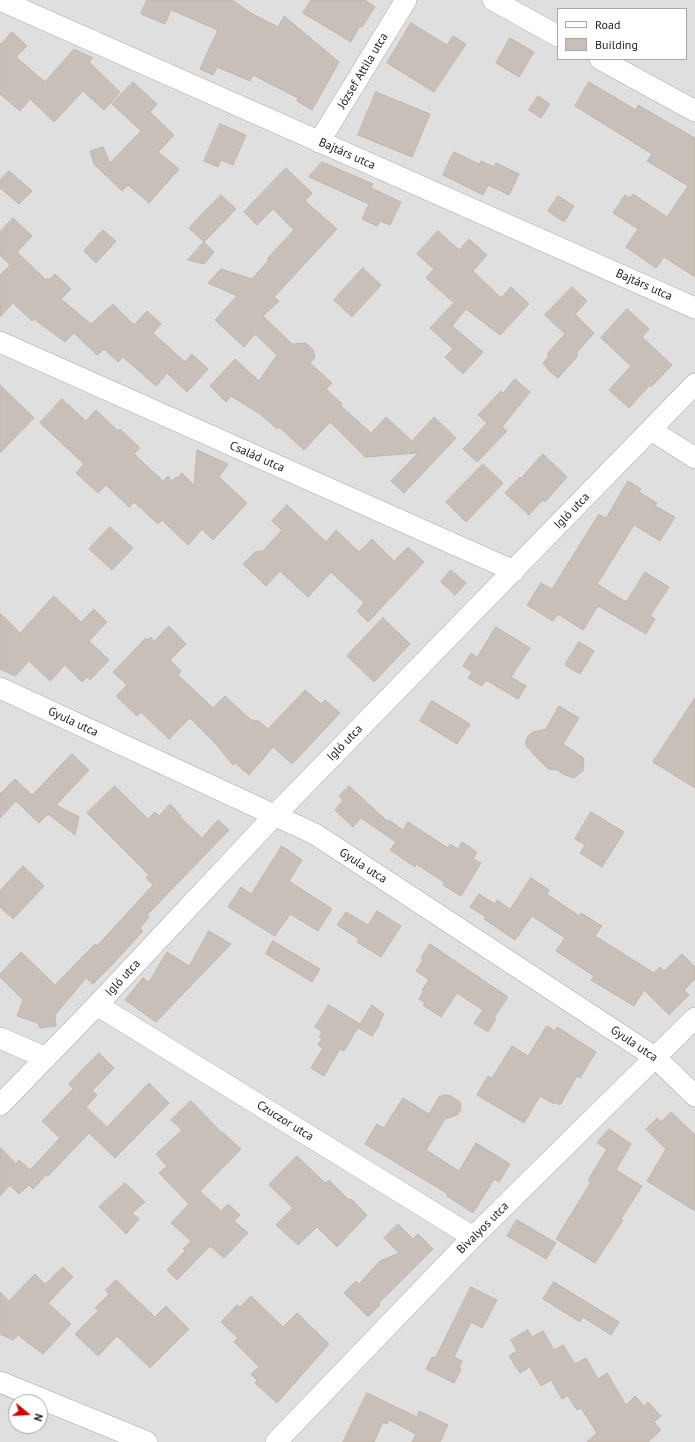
<!DOCTYPE html>
<meta charset="utf-8">
<style>
body{margin:0}
#map{position:relative;width:695px;height:1442px;overflow:hidden;background:#f2efe9;font-family:"PT Sans",sans-serif}
canvas{display:block}
.legend{position:absolute;left:557px;top:8px;width:130px;height:52px;box-sizing:border-box;background:#fff;border:1px solid #a7a7a7;margin:0;padding:5px 7px;list-style:none;font-size:12px;color:#222}
.legend li{display:flex;align-items:center;gap:8px;height:20px}
.legend b{width:20px;border:1px solid #a7a7a7}
.north{position:absolute;left:8px;top:1394px;width:40px;height:40px;box-sizing:border-box;background:#fff;border:1px solid #a7a7a7;border-radius:50%;rotate:108deg;font-size:11px;font-weight:700;line-height:16px;text-align:center;color:#222}
.north::after{content:'';display:block;margin:auto;width:14px;height:18px;background:#d40000;clip-path:polygon(50% 0,100% 100%,50% 72%,0 100%)}
</style>
<div id="map">
<canvas width="695" height="1442"></canvas>
<ul class="legend">
<li><b style="height:5px;background:#fff"></b>Road</li>
<li><b style="height:11px;background:#c7bfb8"></b>Building</li>
</ul>
<div class="north">N</div>
</div>
<script>
const c = document.querySelector('canvas').getContext('2d');
c.lineJoin = 'round';
function fill(path, color) {
  c.fillStyle = color;
  c.fill(path, 'evenodd');
}
function trace(path, color, width, dash) {
  c.strokeStyle = color;
  c.lineWidth = width;
  c.lineCap = dash ? 'butt' : 'round';
  c.setLineDash(dash || []);
  c.stroke(path);
}
function drawText(font, color, halo, rows, align = 'center') {
  c.font = font + ' "PT Sans",sans-serif';
  c.lineWidth = 3.5;
  c.setLineDash([]);
  c.textBaseline = 'middle';
  c.strokeStyle = halo;
  c.fillStyle = color;
  for (const [text, x, y, turn = 0] of rows) {
    c.save();
    c.translate(x, y);
    c.rotate((+turn || 0) * Math.PI / 180);
    c.textAlign = isNaN(turn) ? turn : align;
    if (halo) c.strokeText(text, 0, 0);
    c.fillText(text, 0, 0);
    c.restore();
  }
}
fill(new Path2D(`
 M0 0H695V1442H0ZM558 9H686V59H558ZM16 1402H40V1426H16Z`), '#e0dfdf');
const building = new Path2D(`
 M147 0H232L251 13 278 27 284 16 339 62 312 110 297 101 298 98 253 75 250 81 217 67 213 75 200 69 218 30 171 10 165 24 141 14Z
 M311 0H365L375 7 362 27 360 26 351 42 303 13Z
 M411 23 447 45 453 36 466 44 434 92 387 63Z
 M12 32 27 46 16 57 45 82 74 49 93 58 89 62 120 92 104 110 83 91 54 122 30 99 20 111 0 94V43L1 44Z
 M510 38 534 52 519 77 496 63Z
 M133 82 157 104 150 112 174 135 158 152 179 169 149 203 128 185 122 191 94 164 90 151 103 147 110 163 141 131 112 104Z
 M589 82 636 110 638 105 695 138V277L664 257 656 268 626 247 638 229 613 213 625 195 630 198 633 194 667 217 688 186 647 161 652 154 575 106Z
 M376 92 430 114 412 157 358 135Z
 M538 96 550 104 541 118 529 110Z
 M220 124 246 135 233 165 221 160 218 167 204 161Z
 M454 152 479 164 481 161 494 167 496 163 519 174 509 195 488 185 483 195 443 175Z
 M322 162 373 184 371 188 401 202 390 225 380 221 377 226 362 219 369 204 309 177Z
 M286 168 312 193 305 201 337 229 274 297 279 301 263 316 292 344 306 343 313 350 315 357 310 363 332 383 326 389 342 404 341 406 371 433 386 417 412 441 434 417 456 438 404 493 391 481 418 453 365 457 330 422 304 450 279 427 277 429 260 414 231 396 226 402 210 386 235 359 259 381 277 355 255 334 244 347 215 320 237 296 208 283 221 269 252 279 269 260 267 259 294 230 273 209 257 225 244 212Z
 M9 171 32 191 19 204 0 188V180Z
 M221 195 236 209 204 242 189 228Z
 M558 196 574 206 564 222 548 211Z
 M13 218 32 236 17 252 46 280 48 278 49 280 55 274 71 289 61 299 91 324 113 304 134 325 147 311 161 324 153 333 185 362 192 354 208 369 187 392 167 373 156 386 123 357 118 362 104 349 97 355 74 333 65 342 34 319 32 321 13 303 0 317V275L10 265 0 255V232Z
 M103 230 116 241 96 263 84 251Z
 M438 231 459 250 469 239 487 255 473 271 501 298 511 287 529 304 500 335 466 309 452 326 483 352 463 374 445 357 453 349 430 328 454 303 426 278 434 269 417 254Z
 M204 242 214 252 204 264 188 260Z
 M363 268 381 285 352 317 334 300Z
 M572 287 587 301 575 314 594 333 577 352V357L558 378 549 371 543 363 549 356 547 354 565 334 545 315Z
 M627 309 649 329 642 337 672 365 651 387 650 385 629 408 609 390 631 366 601 338Z
 M515 379 530 392 502 427 507 431 477 462 463 449 487 423 478 415 501 391 503 393Z
 M0 385 34 418 0 453Z
 M62 399 86 421 96 410 118 431 120 429 140 448 134 454 163 481 168 476 172 481 176 477 177 478 182 473 194 485 197 450 228 464 219 477 247 503 213 540 202 529 188 545 162 520 158 524 134 502 129 507 106 485 98 493 76 473 84 464 40 423Z
 M543 454 567 477 545 502 542 500 529 515 505 493 520 477 521 478Z
 M483 464 503 483 466 522 446 502Z
 M628 481 641 489 639 492 657 503 655 506 675 517 660 541 634 525 597 584 626 602 645 572 669 587 650 616 655 619 646 634 598 606 583 630 558 614 553 621 527 605 541 583 552 589 599 514 606 518Z
 M287 505 326 542 336 530 359 552 372 539 394 561 408 547 424 562 368 622 357 611 364 603 331 572 308 597 280 571 266 586 243 564 255 552 263 551 282 530 272 521Z
 M110 527 133 548 112 570 89 549Z
 M451 570 466 583 455 595 441 582Z
 M54 596 81 622 94 609 107 622 89 641 109 660 90 680 87 677 82 682 65 665 50 681 29 661 15 676 0 669V613L20 633Z
 M383 618 410 644 374 682 347 656Z
 M169 626 186 644 170 660 181 671 178 675 213 708 225 696 251 720 259 721 268 729 305 690 321 704 325 700 340 713 294 762 292 764 273 747 249 775 235 763 233 765 215 743 190 718 169 739 141 712 137 716 116 696 127 685 113 672 146 638 148 640 151 637 154 641Z
 M496 627 530 648 511 677 526 686 518 699 486 680 482 686 468 678 472 672 463 666 471 653 477 657Z
 M579 642 594 651 580 674 565 665Z
 M695 698V788L653 762Z
 M432 701 470 724 457 744 420 721Z
 M559 706 579 718 563 744 581 756 584 759 583 771 574 778 565 775 557 770 548 769 533 754 531 751 526 746V740L528 736 533 732 546 729Z
 M72 754 89 770 56 805 79 817 75 835 48 814 39 823 16 801 0 818V794L15 779 32 795Z
 M115 786 148 819 155 812 159 816 170 804 181 816 180 817 202 838 218 820 229 830 147 915 149 917 140 928 143 931 111 966 93 984 86 978 55 1015 56 1026 40 1028 38 1023 17 1016 23 1000 0 977V974L21 952 55 985 95 944 97 946 153 885 146 878 149 875 87 813Z
 M349 786 387 821 389 820 403 830 408 822 448 848 450 844 458 849 462 842 477 852 473 859 481 863 461 896 443 885 444 882 416 864 415 867 390 850 396 842 361 818 353 827 335 810 343 800 339 796Z
 M591 812 624 832 602 867 580 853 585 845 575 839Z
 M282 846 302 860 289 881 332 909 318 931 290 914 275 936 228 907 241 887 251 894Z
 M23 866 44 886 13 919 0 907V891Z
 M531 878 549 890 547 894 579 916 581 913 602 926 595 936 654 973 660 967 664 971 682 954 695 967V979L684 990 689 995 669 1015 644 990 634 1006 591 980 594 976 556 951 565 938 532 916 515 940 484 919 486 917 470 907 479 894 495 904 497 900 510 909Z
 M377 911 401 926 381 957 357 942 359 939 337 925 346 912 368 925Z
 M209 931 231 944 156 1022 125 1000 143 978 149 982 167 952 189 966Z
 M273 941 320 969 312 982 266 954Z
 M430 944 508 997 494 1018 496 1019 488 1032 474 1023 483 1010 457 993 441 1017 423 1005 425 1003 419 999 424 991 422 990 429 980 416 971 423 960 421 958Z
 M329 1005 360 1024 344 1051 340 1049 324 1076 311 1068 323 1048 318 1045 322 1038 319 1037 322 1032 315 1027Z
 M372 1005 384 1014 379 1023 380 1024 372 1036 358 1028Z
 M547 1026 555 1031 557 1027 596 1052 580 1078 577 1076 560 1105 555 1102 554 1104 540 1096 524 1123 477 1095 488 1076 492 1078 512 1046 528 1056Z
 M99 1053 114 1068 92 1091 97 1095 86 1107 107 1127 149 1083 169 1103 115 1158 89 1133 48 1176 46 1175 33 1189 29 1185 19 1194 10 1185 0 1196V1147L16 1164 19 1160 30 1170 60 1138 42 1121 73 1089 69 1084Z
 M445 1095 451 1096 460 1102 461 1110 457 1115 445 1119 426 1150 459 1171 476 1143 510 1164 499 1182 494 1179 473 1213 447 1196 448 1194 365 1144 377 1124 384 1128 403 1098 429 1114 439 1097Z
 M191 1101 222 1133V1132L241 1149 200 1191 221 1211 228 1204 240 1215 234 1221 248 1233 224 1258 210 1246 177 1280 167 1270 185 1251 183 1249 191 1241 171 1223 189 1204 159 1173 167 1166 156 1154 182 1130 171 1120Z
 M671 1112 695 1135V1211L647 1181 666 1149 646 1129 657 1118 661 1122Z
 M609 1129 631 1144 616 1170 642 1186 621 1219 623 1220 595 1263 556 1239 591 1182 588 1180 607 1149 597 1143Z
 M297 1156 325 1183 329 1180 349 1200 351 1199 367 1215 337 1247 317 1227 298 1245 276 1225 293 1208 269 1185Z
 M125 1183 145 1202 132 1213 139 1219 126 1234 99 1207Z
 M517 1220 556 1243 546 1259 507 1236Z
 M398 1224 413 1239 418 1234 433 1249 379 1303 380 1305 368 1317 344 1293 356 1281 359 1284 380 1261 399 1253 384 1238Z
 M63 1267 73 1277 48 1303 71 1324 43 1354 18 1335 13 1340 0 1334V1292L9 1301 35 1274 45 1284Z
 M116 1280 155 1317 166 1306 189 1329 150 1368 117 1336 98 1356 75 1334 98 1311 95 1308 109 1294 106 1290Z
 M554 1282 619 1322 611 1335 583 1317 580 1322 543 1299Z
 M471 1287 497 1300 482 1328 471 1322 454 1357 462 1361 459 1368 461 1369 454 1383 426 1369 432 1357 435 1358Z
 M251 1296 283 1327 297 1313 329 1344 277 1403 255 1383 257 1380 251 1374 259 1367 234 1342 238 1338 221 1322 237 1305 240 1307Z
 M528 1330 532 1337 543 1331 554 1350 563 1345 575 1364 586 1358 598 1379 607 1373 626 1405 635 1396 644 1406 648 1402 661 1416 654 1422 661 1430 648 1442H587L597 1433 581 1408 577 1410 568 1396 562 1399 551 1380 541 1386 530 1367 520 1373 509 1356 517 1351 511 1340Z
 M367 1393 417 1417 419 1411 448 1425 440 1442H412L416 1434 389 1420 387 1424 383 1422 374 1442H343Z`);
fill(building, '#c7bfb8');
trace(building, '#c4b6ab', 1);
const minor = new Path2D(`
 M0 0 695 308
 M493 0 558 36
 M600 59 695 111
 M319 142 406 0
 M0 342 514 571
 M651 430 695 458
 M0 688 315 834 656 1058 695 1096
 M97 1005 473 1237
 M0 1038 46 1058
 M0 1105 97 1005 275 815 695 384
 M0 1382 147 1442
 M276 1442 473 1237 695 1018`);
trace(minor, '#a9a9a9', 22);
trace(minor, '#fff', 21);
drawText('12px', '#222', '#fff', [
 ["József Attila utca",363,71,-59],
 ["Bajtárs utca",347,154,24],
 ["Bajtárs utca",644,285,24],
 ["Család utca",257,457,24],
 ["Igló utca",572,511,-46],
 ["Gyula utca",73,722,25],
 ["Igló utca",345,743,-46],
 ["Gyula utca",363,866,33],
 ["Igló utca",123,978,-47],
 ["Gyula utca",634,1044,34],
 ["Czuczor utca",285,1121,32],
 ["Bivalyos utca",483,1228,-45]
]);
</script>
